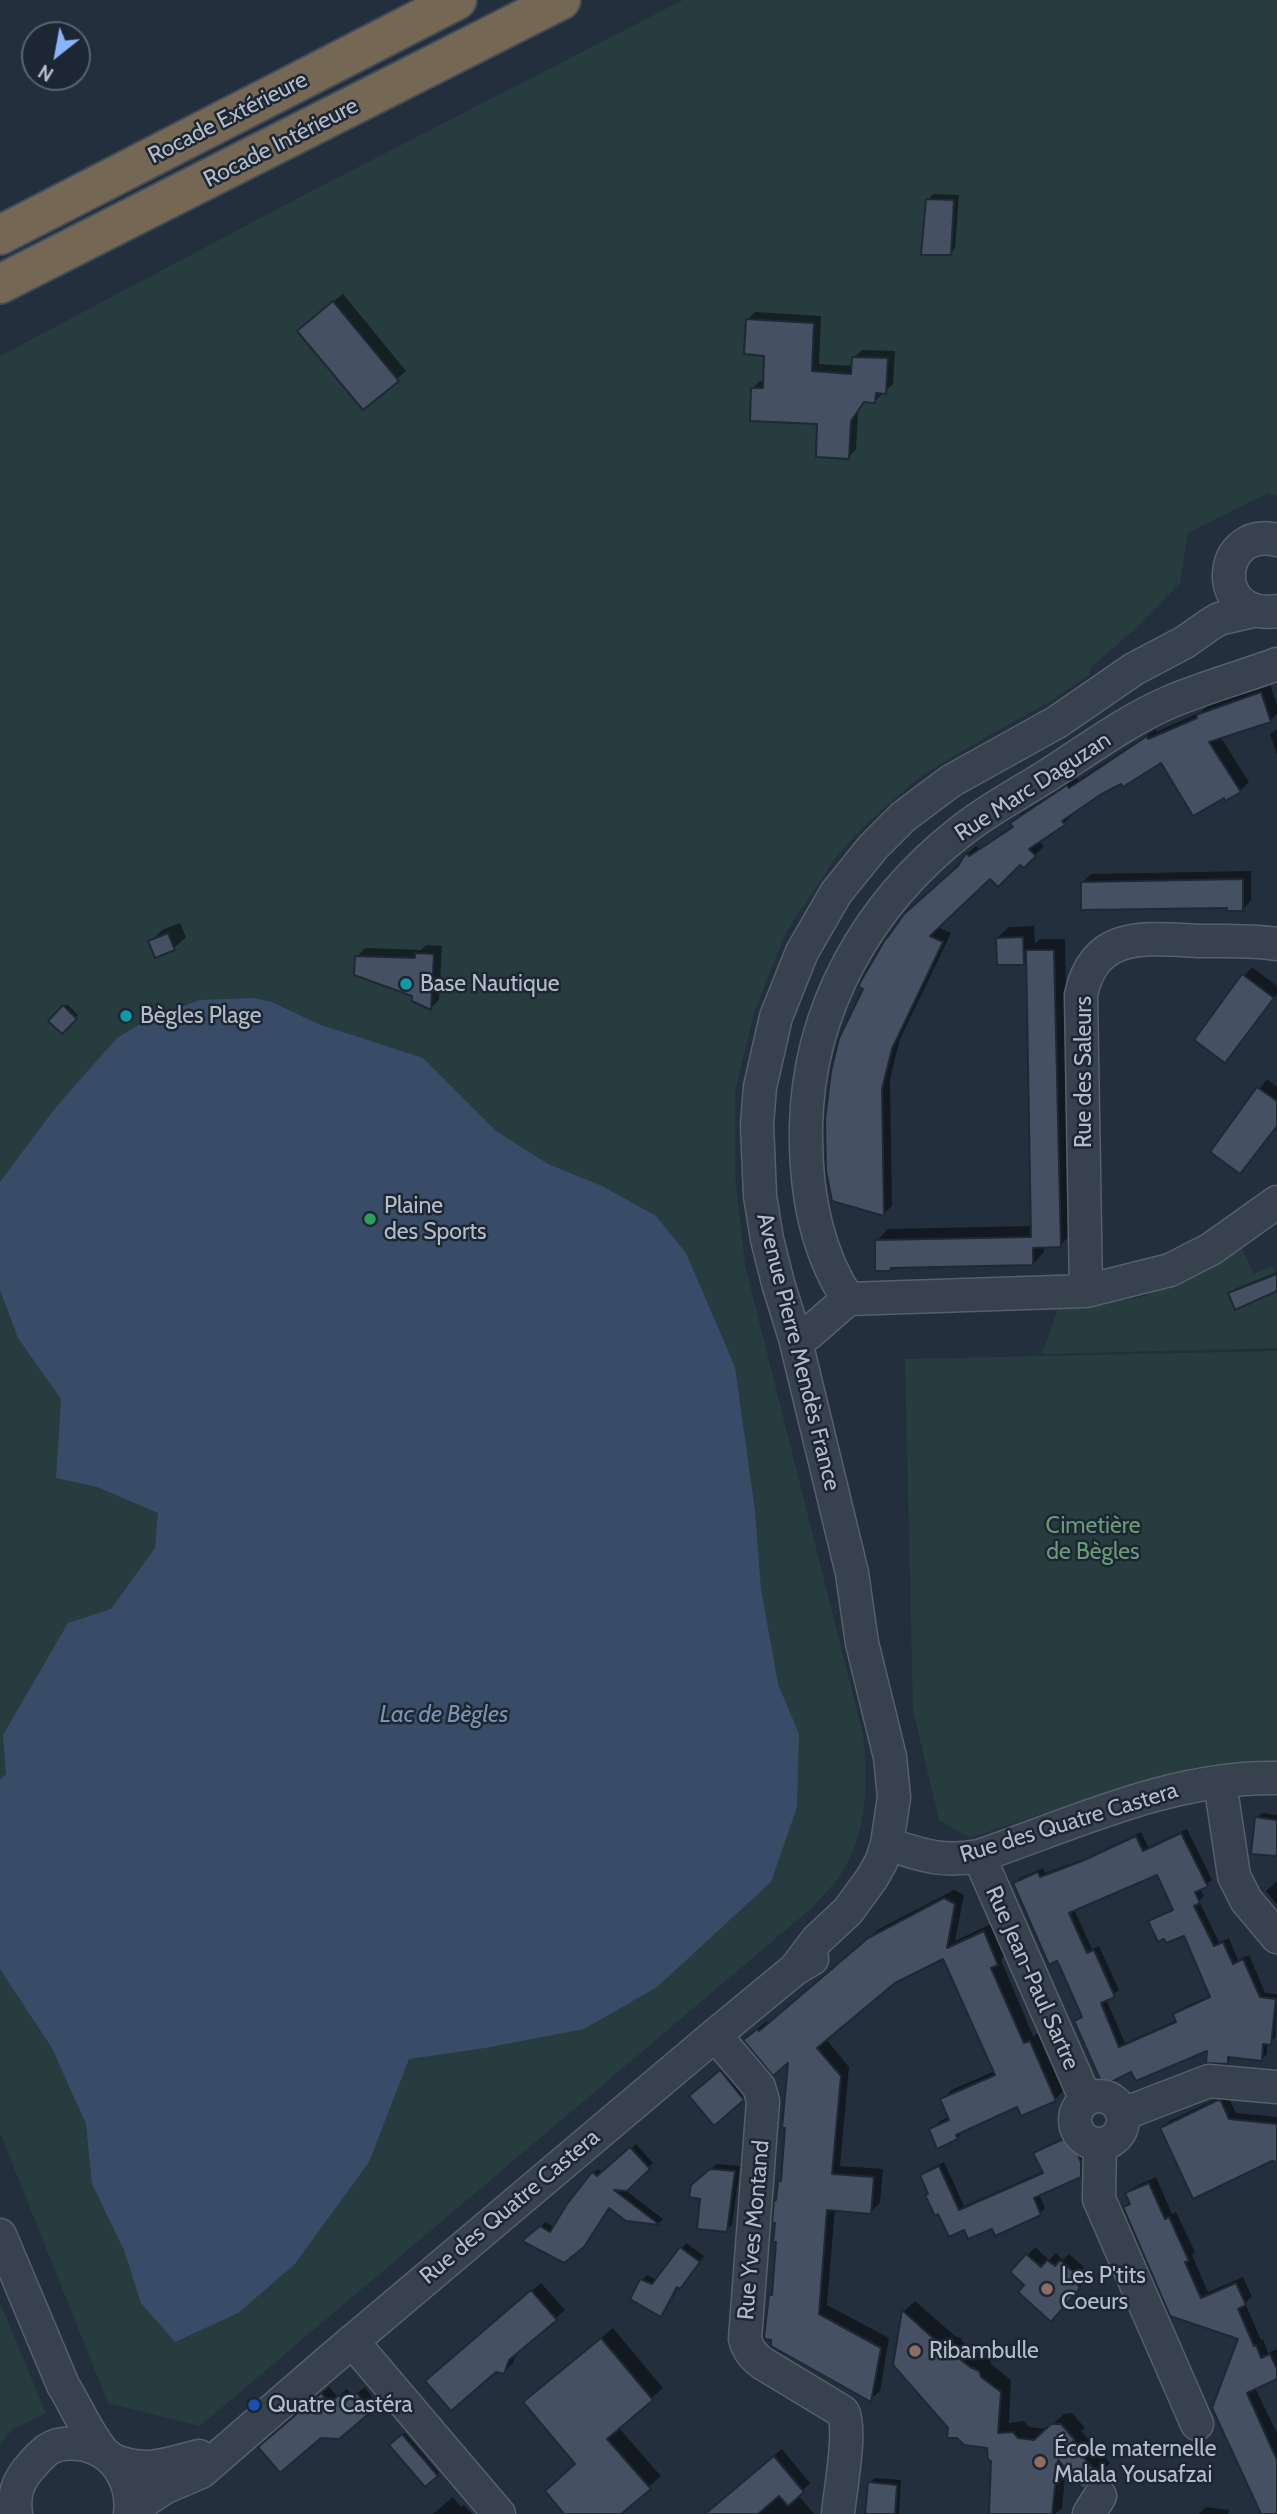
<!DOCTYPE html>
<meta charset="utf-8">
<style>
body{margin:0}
#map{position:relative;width:1277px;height:2514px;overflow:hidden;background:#242f3e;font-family:Cabin,sans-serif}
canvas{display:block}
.north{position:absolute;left:21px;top:21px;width:70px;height:70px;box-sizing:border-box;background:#1d2633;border:2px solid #59626f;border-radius:50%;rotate:211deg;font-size:19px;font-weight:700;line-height:28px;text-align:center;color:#b4bcc9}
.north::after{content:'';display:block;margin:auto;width:24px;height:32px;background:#8ab4f8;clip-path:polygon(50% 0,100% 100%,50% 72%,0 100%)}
</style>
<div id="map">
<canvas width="1277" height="2514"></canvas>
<div class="north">N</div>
</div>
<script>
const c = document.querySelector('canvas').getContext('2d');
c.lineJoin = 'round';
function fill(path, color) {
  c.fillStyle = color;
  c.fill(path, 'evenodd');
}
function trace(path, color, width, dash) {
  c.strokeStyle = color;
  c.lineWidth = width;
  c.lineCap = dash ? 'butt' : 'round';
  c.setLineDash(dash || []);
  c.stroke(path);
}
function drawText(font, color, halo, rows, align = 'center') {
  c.font = font + ' Cabin,sans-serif';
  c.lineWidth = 5;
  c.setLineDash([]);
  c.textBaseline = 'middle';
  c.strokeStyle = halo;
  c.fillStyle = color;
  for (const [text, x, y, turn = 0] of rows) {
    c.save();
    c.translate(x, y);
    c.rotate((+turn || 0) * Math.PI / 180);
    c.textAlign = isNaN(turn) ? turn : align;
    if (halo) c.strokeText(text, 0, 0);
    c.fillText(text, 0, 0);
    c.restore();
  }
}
fill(new Path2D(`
 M683 0H1277V496L1268 493 1188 533 1180 583 1133 631 1091 667 1089 675 1047 703 953 756 916 780 865 825 836 857 786 932 755 1010 735 1091V1174L745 1265 863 1735C869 1782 867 1836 839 1877 832 1887 822 1896 814 1906L200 2426 108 2403 0 2133V356L304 195Z
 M1241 1248 1254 1274 1271 1266 1277 1274V1348L1042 1354 1058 1309 1144 1297Z
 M1277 1351V1762H1263L1146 1779 970 1838 939 1820 913 1710 905 1359Z
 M0 2303 46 2413 13 2429 0 2444Z`), '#263c3f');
fill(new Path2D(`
 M254 998 272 1002 318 1024 423 1058 496 1131 548 1164 602 1186 656 1216 686 1253 735 1367 755 1511 761 1589 778 1684 799 1734 797 1807 771 1882 657 1987 584 2029 485 2048 409 2059 369 2162 294 2265 238 2313 175 2342 141 2303 124 2250 92 2184 86 2124 52 2048 0 1969V1780L6 1774 3 1735 68 1623 111 1609 155 1548 158 1513 97 1487 56 1478 61 1399 18 1338 0 1290V1182L56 1107 117 1038 148 1019 200 1000Z`), '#394c67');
fill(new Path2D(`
 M933 194 959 195 955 248 950 254 928 200Z
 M343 294 406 371 363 408 307 322Z
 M755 312 821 316 819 364 853 366 854 358 862 350 895 351 893 384 875 401H865L858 411 856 449 849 457 819 422 752 389 760 381H765V354L747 320Z
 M1270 684 1277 705V714L1270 721 1220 736 1249 782 1240 791 1226 799 1161 760 1099 794 1071 813 1073 814 1064 823 1038 840 1044 846 1024 866 1020 863 991 876 937 927 951 933 900 1039 890 1079 892 1206 883 1214 827 1120 967 854 976 846 979 849 1014 825 1013 823 1021 814 1077 778 1078 780 1156 729V732L1201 712 1207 706Z
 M1277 729V755L1270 734Z
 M1251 871V900L1243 909 1083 882 1091 874Z
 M180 923 186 937 174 948 150 942 162 930Z
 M1034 926 1035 944 1040 939H1065L1071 1234 1060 1246H1044V1252L1033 1264 876 1241 888 1229 1033 1226 1028 959 1023 964 997 938 1009 927Z
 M426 945 442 946 439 1000 431 1008 357 957 365 948 421 950Z
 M1252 967 1277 986V994L1233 1052 1244 976Z
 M67 1004 78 1015 62 1032 51 1021Z
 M1267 1079 1277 1087V1126L1240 1172 1212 1152Z
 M1277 1272V1289L1230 1294 1235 1289Z
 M1262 1813 1277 1815V1855L1257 1818Z
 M1187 1829 1212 1880 1200 1888 1204 1896 1199 1901 1219 1942 1229 1938 1238 1960 1249 1955 1265 1993 1277 1994 1275 2038 1267 2043V2054L1262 2059 1232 2057 1227 2062 1209 2048 1132 2070 1076 2021 1083 2015 1061 1965 1015 1883 1020 1878 1043 1868 1045 1873 1089 1857 1141 1832 1148 1847ZM1158 1872 1174 1908 1155 1917 1150 1922 1184 1933 1211 1995 1180 2009 1175 2014 1177 2020 1125 2043 1106 1999 1119 1990 1099 1946 1092 1949 1074 1909Z
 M1277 1881V1905L1266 1891Z
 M954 1890 964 1895 955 1941 993 1923 1006 1954 1001 1960 1033 2036 1039 2033 1064 2090 1055 2099 1018 2104 966 2129 957 2138 931 2130 940 2121 950 2116 942 2100 951 2090 995 2071 944 1957 894 1981 826 2039 849 2067 840 2166 883 2169 880 2203 870 2212 835 2209 827 2305 889 2338 880 2391 871 2399 770 2296 774 2293 778 2198 780 2181 783 2178 790 2059 755 2031 767 2021 769 2023 879 1929Z
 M726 2066 747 2094 743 2099 696 2092Z
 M1227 2094 1236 2113 1277 2117V2160L1162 2128 1169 2121Z
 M1075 2132 1086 2156V2170L1080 2175 1039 2194 1045 2208 1040 2214 992 2227 965 2228 930 2193 922 2175 928 2170 944 2162 964 2206 1044 2171 1035 2153 1041 2148Z
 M636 2144 653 2163 625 2190 663 2219 659 2223 627 2219 610 2206 583 2246 529 2236 546 2222 555 2228 593 2173 598 2169 603 2173Z
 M717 2164 740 2166 732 2225 726 2230 702 2197 699 2179Z
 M1156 2177 1172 2214 1176 2212 1195 2252 1192 2255 1208 2292 1243 2277 1252 2297 1245 2303 1261 2340 1263 2339 1268 2353 1277 2349V2377L1255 2388 1277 2433V2514L1262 2512 1240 2338 1171 2315 1125 2208 1131 2201 1127 2194 1134 2187Z
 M686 2243 704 2256 679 2286 666 2310 661 2315 633 2298 642 2280 647 2275 657 2280Z
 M1035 2247 1049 2260 1056 2253 1063 2260 1069 2254 1084 2267 1081 2271 1087 2279 1059 2311 1012 2272Z
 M541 2283 565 2310 517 2352 513 2363 504 2372 495 2370 436 2372Z
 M915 2301 955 2336 961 2338 962 2341 981 2357 990 2360 992 2365 1011 2380 1009 2423 1024 2421 1029 2427 1047 2429 1064 2414 1072 2413 1085 2428 1081 2431 1110 2463 1099 2474 1091 2478 1066 2467 1062 2508 1055 2514H990L993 2459 989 2446 950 2428 895 2365 904 2311Z
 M613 2328 663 2388 618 2427 661 2476 618 2514H567L577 2464 537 2391Z
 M329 2387 338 2397 347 2389 353 2396 365 2387 377 2404 370 2411 320 2437 267 2440Z
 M405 2433 439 2473 425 2485 391 2445Z
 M782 2449 810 2483 798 2495 814 2514H707Z
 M875 2478 901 2480 899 2514H867L870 2483Z
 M453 2497 461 2507 464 2505 472 2514H433Z
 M1206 2507 1229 2510 1228 2514H1199Z`), '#0007');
const building = new Path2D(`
 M926 199 954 200 951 255H921Z
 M333 301 399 381 363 410 297 331Z
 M746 319 814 323 812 371 851 374 852 357 888 358 886 394 876 393 875 403 864 402 851 421 849 459 816 457 817 424 750 421 751 388H763L764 356 744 354Z
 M1261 692 1271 722 1209 742 1241 792 1225 801 1224 798 1193 816 1161 763 1123 787 1121 784 1100 795 1062 821 1065 825 1029 849 1036 856 1024 868 1020 865 998 887 990 879 930 936 943 942 892 1049 882 1089 884 1216 832 1201 826 1171 825 1120 831 1071 839 1038 863 989 858 986 886 938H887L904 914 958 866 966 853 969 856 1013 827 1010 823 1067 785 1069 788 1147 736 1148 739 1197 718 1196 715Z
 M1243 879V911H1227V908L1081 910V882Z
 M168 933 175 950 155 958 148 941Z
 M1023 937 1024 965H997L996 938Z
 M1026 950H1054L1061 1247 1033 1248V1265L891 1268 890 1271H875V1240L1031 1237Z
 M415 953 434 954 431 1010 412 1001V996L354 975 355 956 415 958Z
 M1242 974 1274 998 1225 1063 1194 1040Z
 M63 1005 77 1019 62 1034 48 1021Z
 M1257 1087 1277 1101V1126L1240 1174 1210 1152Z
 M1277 1274V1291L1235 1310 1228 1293Z
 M1255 1817 1277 1820V1856L1251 1854Z
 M1181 1833 1208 1887 1195 1892 1200 1903 1194 1906 1214 1946 1223 1942 1233 1964 1243 1959 1260 1997 1276 1999 1271 2045 1263 2044 1262 2061 1228 2057V2064L1206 2063 1207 2051 1136 2081 1131 2072 1103 2086 1074 2021 1082 2017 1059 1965 1057 1961 1049 1965 1013 1883 1038 1872 1040 1877 1082 1861 1136 1836 1143 1851ZM1157 1875 1173 1910 1148 1921 1158 1942 1164 1939 1166 1943 1184 1936 1210 1997 1173 2014 1176 2022 1119 2047 1101 2003 1115 1997 1094 1950 1087 1953 1069 1913Z
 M944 1898 955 1904 947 1948 984 1931 998 1965 991 1968 1024 2043 1030 2041 1056 2101 1021 2116 1017 2107 956 2135 958 2139 937 2149 929 2129 949 2120 940 2099 995 2075 943 1959 895 1983 817 2048 841 2076 832 2174 874 2177 871 2214 827 2210 819 2314 881 2348 871 2402 771 2346V2340L765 2339 764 2337 769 2295H772L776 2242H773L775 2223H772L774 2200H776L778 2181H781L785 2128H782L788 2063 773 2076 743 2040 757 2029 759 2031 868 1938Z
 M720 2070 744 2100 714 2126 689 2096Z
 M1218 2100 1221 2101 1229 2119 1277 2124V2162L1272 2161 1193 2199 1160 2128Z
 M1070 2136 1081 2162V2177L1034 2198 1041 2215 995 2236 992 2229 968 2239 964 2230 949 2237 938 2214 935 2216 925 2195 928 2194 920 2175 939 2166 959 2210 1043 2173 1033 2153Z
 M630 2147 650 2169 627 2191 614 2190 660 2225 626 2221 609 2208 584 2247 564 2263 522 2241 540 2226 550 2232 567 2204 592 2172 597 2176Z
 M710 2169 735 2171 727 2232 697 2229 700 2199 689 2197 691 2185Z
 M1149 2183 1165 2219 1169 2217 1189 2261 1185 2262 1201 2298 1236 2283 1246 2305 1238 2309 1254 2346 1256 2345 1261 2358 1270 2354 1277 2369V2379L1247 2393 1277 2460V2514H1261L1212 2408 1238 2339 1170 2316 1123 2207 1130 2204 1125 2193Z
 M680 2247 700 2262 680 2289 677 2287 661 2317 630 2299 640 2279 652 2284Z
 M1026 2254 1041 2267 1047 2260 1055 2266 1060 2260 1078 2276 1074 2280 1080 2288 1051 2322 1018 2292 1024 2285 1010 2272Z
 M531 2290 557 2320 509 2360 504 2374 496 2372 451 2411 425 2381Z
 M902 2310 943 2347 950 2349 951 2352 970 2367 979 2371 981 2377 1001 2392 998 2433 1013 2432 1018 2438 1034 2440 1051 2424H1061L1075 2440 1071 2443 1100 2476 1091 2480 1083 2489 1058 2460 1052 2514H989L991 2461 988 2460 987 2448 964 2445 957 2438H947L948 2428 893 2365Z
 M601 2338 653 2400 607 2439 651 2489 621 2514H564L545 2491 575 2464 523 2402Z
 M321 2393 330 2403 339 2395 345 2402 357 2393 371 2412 339 2439 321 2438 280 2473 258 2447Z
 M402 2434 438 2476 425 2487 389 2445Z
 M774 2456 804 2492 788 2506 779 2496 758 2514H705Z
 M868 2482 897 2485 895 2514H865Z`);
fill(building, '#455162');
trace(building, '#1f2835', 2);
const minor = new Path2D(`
 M1277 540C1217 525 1209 621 1277 611
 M1086 1291 1081 995C1095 928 1149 939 1202 941 1227 941 1252 940 1277 944
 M848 1299C814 1248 805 1187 806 1127 808 1009 868 904 960 832 986 811 1016 795 1045 777 1086 751 1127 720 1172 701 1206 687 1242 677 1277 664
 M795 1338 808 1334 848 1299 1086 1291 1170 1270 1211 1249 1277 1202
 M1220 1782 1234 1876 1246 1900 1277 1937
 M887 1844C922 1855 942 1863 979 1856 1075 1823 1173 1776 1277 1778
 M979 1856 1086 2100
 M795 1969 817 1940 848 1911 872 1878 881 1862 887 1844 894 1797 890 1757 862 1643 852 1573 795 1338 778 1283 767 1239 760 1196 757 1124 760 1087 776 1017 802 952 836 893 873 847 903 817 951 781 1057 722 1134 669 1185 642 1209 625 1219 619 1253 611
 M715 2035 759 2087 763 2101 745 2339C748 2350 753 2356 762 2363L843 2412C852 2431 840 2490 838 2514
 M1075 2120a24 24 0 1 1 48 0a24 24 0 1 1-48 0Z
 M1123 2114 1209 2081 1277 2087
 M1100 2144 1099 2199 1197 2424
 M0 2235 63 2385C77 2408 85 2429 102 2451
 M352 2341 499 2514
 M113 2460C147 2474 166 2464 199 2456
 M16 2514C13 2494 18 2480 32 2465 36 2460 42 2454 47 2450 56 2444 69 2443 79 2444 114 2449 134 2480 130 2514
 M133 2514 146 2500 164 2488 201 2472 329 2361 715 2035 795 1969 812 1959
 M1089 2514 1100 2496`);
const highway = new Path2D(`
 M0 235 457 0
 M0 284 561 0`);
trace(minor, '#565f6c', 35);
trace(highway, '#434c59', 42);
trace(minor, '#38414e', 32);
trace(highway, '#746855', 38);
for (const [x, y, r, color] of [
 [406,984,7,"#0f9aa8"],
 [126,1016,7,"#0f9aa8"],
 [370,1219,7,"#2e9e5b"],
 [1047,2289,7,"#8d6e63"],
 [915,2351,7,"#8d6e63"],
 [254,2405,7,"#1a4fb4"],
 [1040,2462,7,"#8d6e63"]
]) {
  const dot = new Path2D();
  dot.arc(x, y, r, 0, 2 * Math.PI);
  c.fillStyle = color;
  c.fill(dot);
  trace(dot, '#1d2633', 2.5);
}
drawText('23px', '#b4bcc9', '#1d2633', [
 ["Rocade Extérieure",228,118,-27],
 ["Rocade Intérieure",281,143,-27],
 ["Rue Marc Daguzan",1033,787,-33],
 ["Rue des Saleurs",1084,1072,-90],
 ["Avenue Pierre Mendès France",798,1352,76],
 ["Rue des Quatre Castera",1069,1823,-17],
 ["Rue Jean-Paul Sartre",1032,1978,66],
 ["Rue des Quatre Castera",510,2207,-40],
 ["Rue Yves Montand",754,2230,-85]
]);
drawText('23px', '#b4bcc9', '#1d2633', [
 ["Base Nautique",420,984],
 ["Bègles Plage",140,1016],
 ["Plaine",384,1206],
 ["des Sports",384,1232],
 ["Les P'tits",1061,2276],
 ["Coeurs",1061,2302],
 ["Ribambulle",929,2351],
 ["Quatre Castéra",268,2405],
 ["École maternelle",1054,2449],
 ["Malala Yousafzai",1054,2475]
], 'left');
drawText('23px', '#6b9a76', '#1d2633', [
 ["Cimetière",1093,1526],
 ["de Bègles",1093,1552]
]);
drawText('italic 24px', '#7c92b1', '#1d2633', [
 ["Lac de Bègles",444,1715]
]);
</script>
